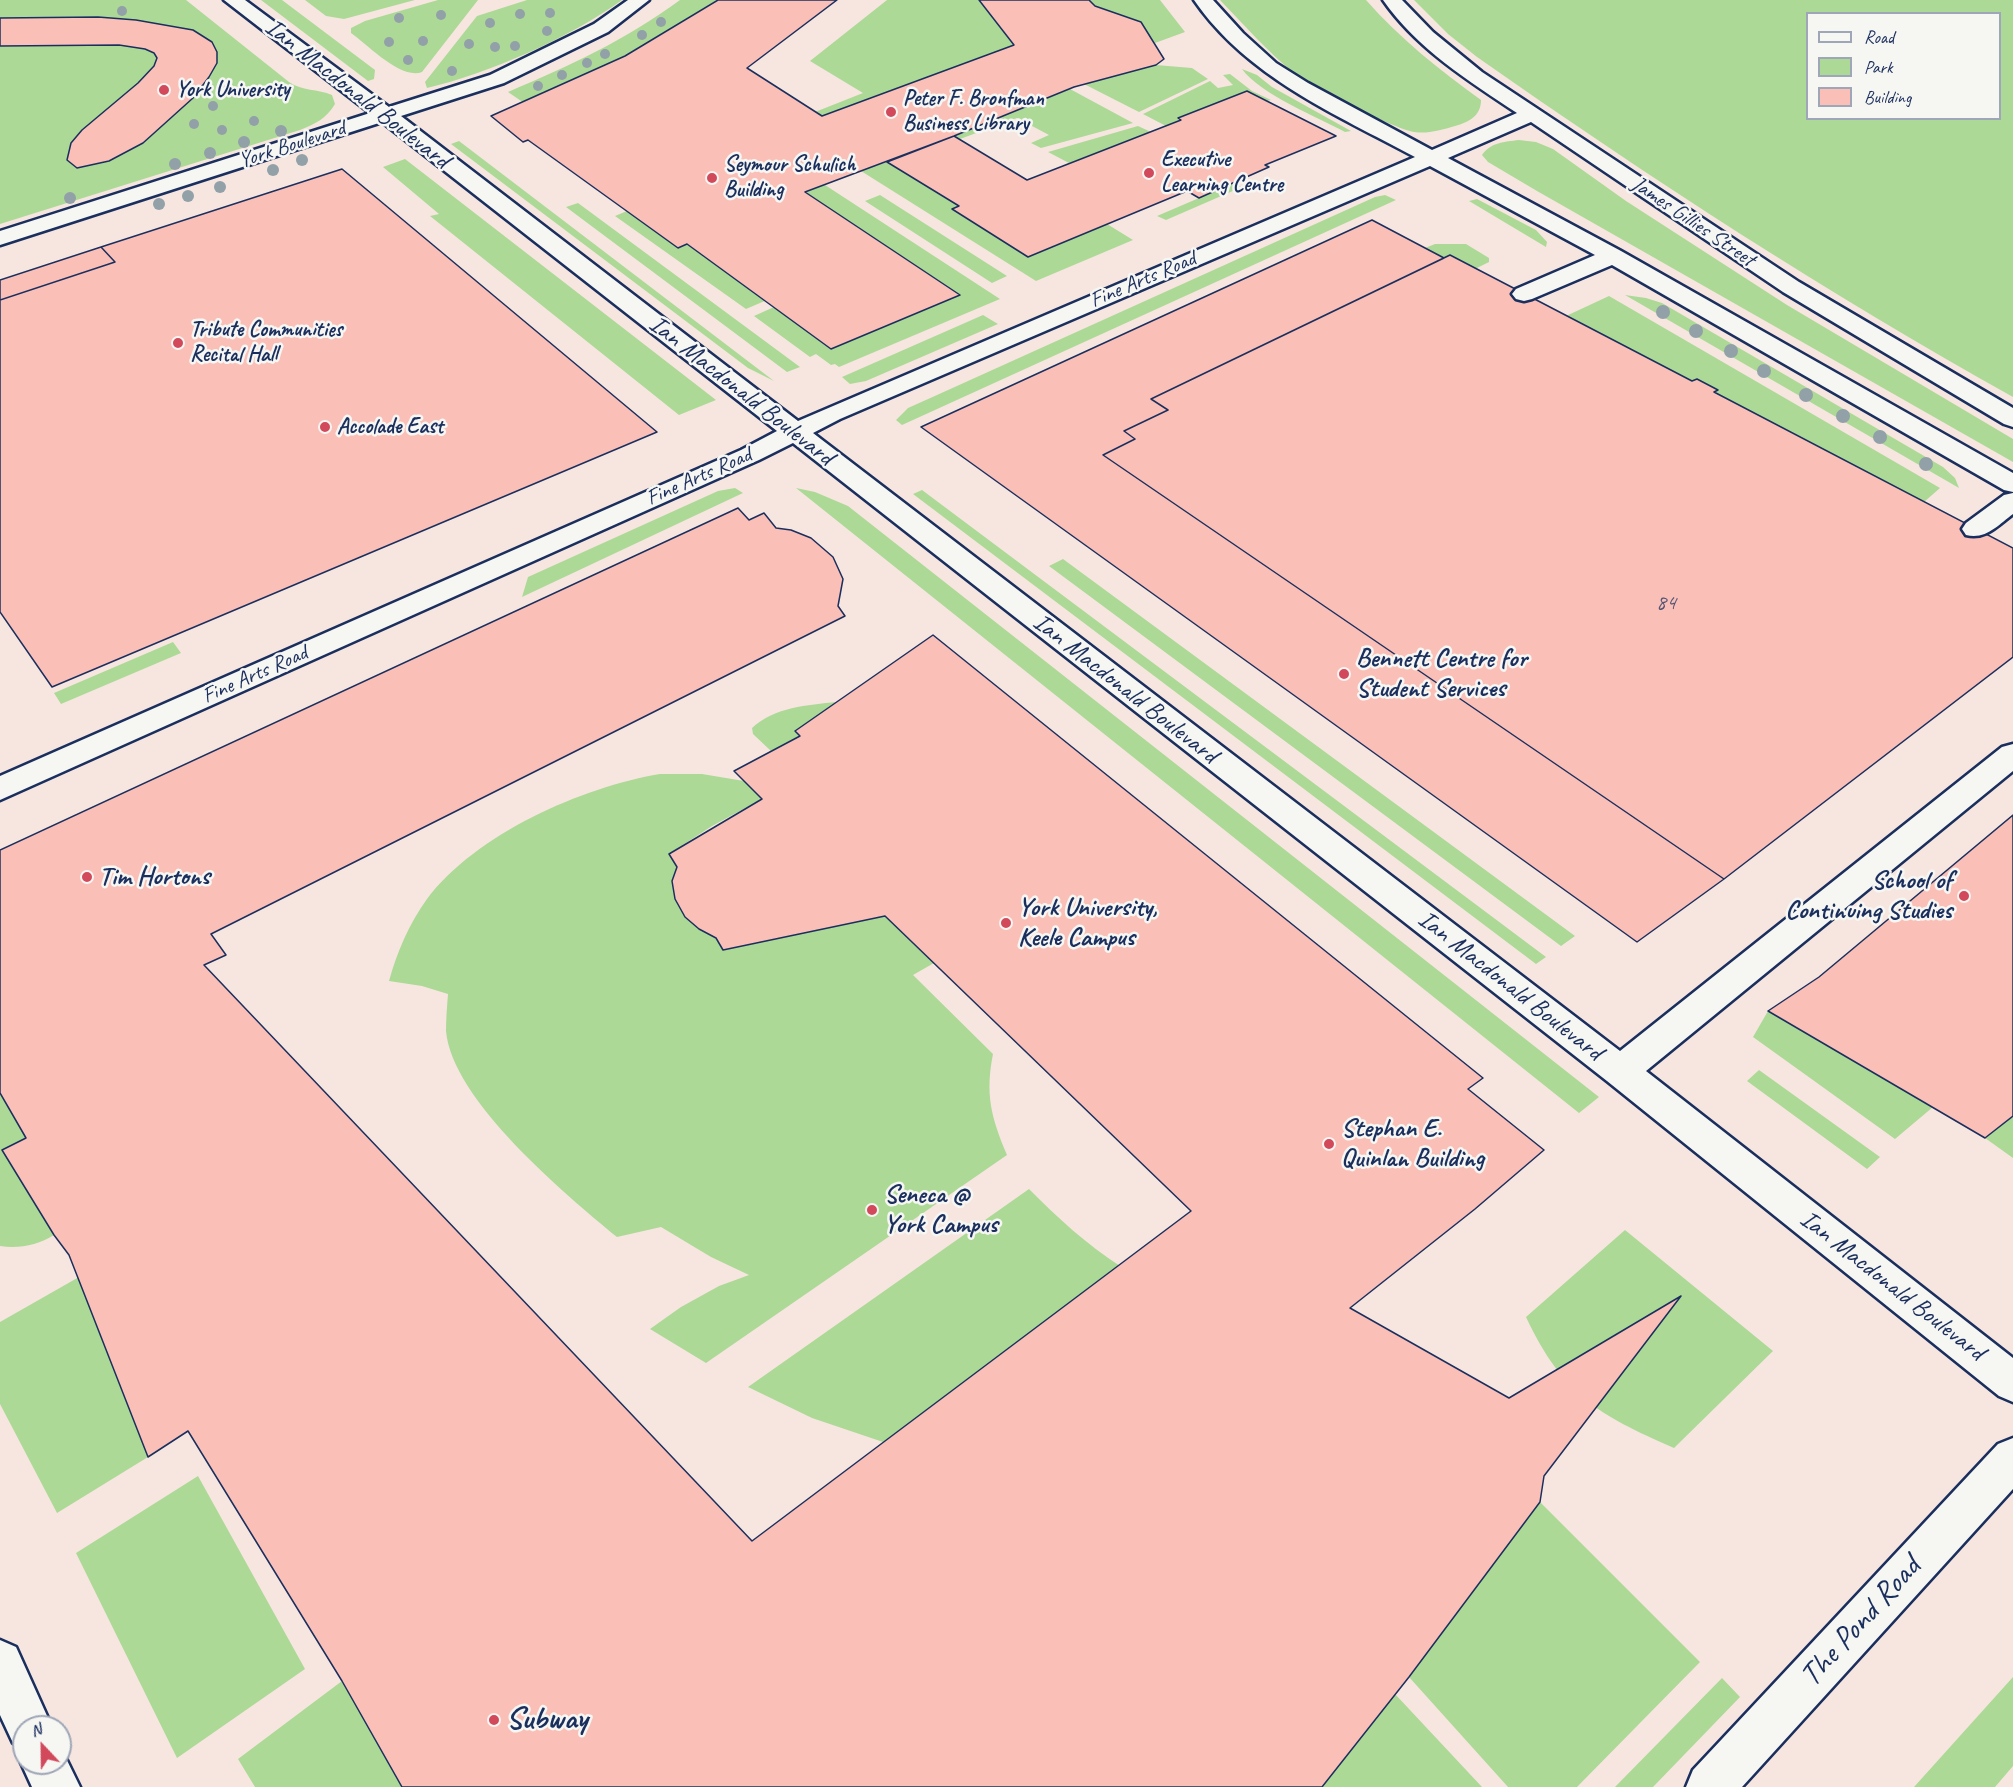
<!DOCTYPE html>
<style>
body{margin:0}
#map{position:relative;width:2013px;height:1787px;overflow:hidden;background:#f6f6f2;font-family:Caveat,sans-serif}
canvas{display:block}
.legend{position:absolute;left:1806px;top:12px;width:195px;height:108px;box-sizing:border-box;background:#f6f6f2;border:2px solid #9ea6b7;margin:0;padding:8px 10px;list-style:none;font-size:18px;color:#1b2f5e}
.legend li{display:flex;align-items:center;gap:12px;height:30px}
.legend b{width:30px;border:2px solid #9ea6b7}
.north{position:absolute;left:12px;top:1715px;width:60px;height:60px;box-sizing:border-box;background:#f6f6f2;border:2px solid #9ea6b7;border-radius:50%;rotate:338deg;font-size:16px;font-weight:700;line-height:24px;text-align:center;color:#1b2f5e}
.north::after{content:'';display:block;margin:auto;width:21px;height:27px;background:#d1495b;clip-path:polygon(50% 0,100% 100%,50% 72%,0 100%)}
</style>
<div id="map">
<canvas width="2013" height="1787"></canvas>
<ul class="legend">
<li><b style="height:8px;background:#f6f6f2"></b>Road</li>
<li><b style="height:16px;background:#add997"></b>Park</li>
<li><b style="height:16px;background:#fabfb7"></b>Building</li>
</ul>
<div class="north">N</div>
</div>
<script>
const c = document.querySelector('canvas').getContext('2d');
c.lineJoin = 'round';
function fill(path, color) {
  c.fillStyle = color;
  c.fill(path, 'evenodd');
}
function trace(path, color, width, dash) {
  c.strokeStyle = color;
  c.lineWidth = width;
  c.lineCap = dash ? 'butt' : 'round';
  c.setLineDash(dash || []);
  c.stroke(path);
}
function drawText(font, color, halo, rows, align = 'center') {
  c.font = font + ' Caveat,sans-serif';
  c.lineWidth = 5;
  c.setLineDash([]);
  c.textBaseline = 'middle';
  c.strokeStyle = halo;
  c.fillStyle = color;
  for (const [text, x, y, turn = 0] of rows) {
    c.save();
    c.translate(x, y);
    c.rotate((+turn || 0) * Math.PI / 180);
    c.textAlign = isNaN(turn) ? turn : align;
    if (halo) c.strokeText(text, 0, 0);
    c.fillText(text, 0, 0);
    c.restore();
  }
}
fill(new Path2D(`
 M0 0H2013V1787H0ZM1808 14H2000V118H1808ZM24 1727H60V1763H24Z`), '#f7e6e0');
fill(new Path2D(`
 M0 0H186L289 82C302 91 318 89 332 95L335 104C326 119 315 124 300 130L0 224Z
 M261 0H282L375 70 374 79 368 81Z
 M305 0H415L344 19 326 16Z
 M438 0H478L422 72C401 80 368 45 351 33V28L365 21Z
 M527 0H622C571 37 488 74 427 88L425 82 477 16Z
 M680 0H718L625 56 524 103 508 92C569 66 626 40 680 0Z
 M887 0H979L1014 45 822 116 815 112 863 93 810 61Z
 M1089 0H1160L1185 32 1155 43 1141 22 1095 6Z
 M1220 0H1366C1400 39 1440 70 1481 100 1481 116 1469 122 1455 126 1441 130 1428 134 1414 132 1392 128 1314 88 1295 74 1268 52 1244 25 1220 0Z
 M1414 0H2013V397C1828 294 1651 179 1477 57L1448 34ZM1808 14H2000V118H1808Z
 M1156 65 1192 68 1208 79 1139 112 1084 84Z
 M1242 69 1257 75 1272 87 1351 131 1345 132C1317 117 1260 94 1242 69Z
 M1230 74 1252 91 1271 100 1267 101 1247 91 1178 118 1181 120 1166 126 1143 114 1210 81 1218 88 1233 85 1223 75Z
 M1070 89 1133 123 1041 148 1031 143 1049 135 1017 118 960 139 954 136Z
 M1138 126 1151 132 1069 163 1048 152Z
 M1519 140 1536 142 1553 149 1626 201 1787 305 2013 439V462L1537 191 1488 162 1482 155C1491 142 1504 142 1519 140Z
 M459 141 774 381 748 368 451 144Z
 M405 159 716 400 679 415 430 216 439 214 383 167Z
 M887 162 959 206 952 209 1028 257 1107 224 1133 240 1036 281 861 171Z
 M1234 183 1242 187 1166 220 1157 216Z
 M825 185 1000 299 839 367 835 364 831 365 816 354 810 357 754 316 774 307 831 349 959 295 805 192Z
 M880 195 1007 276 992 283 865 201Z
 M1385 195 1396 200 902 425 896 420 908 408 937 395 1375 197Z
 M1477 199 1536 230 1547 242 1546 247 1469 201Z
 M578 203 800 367 787 372 566 207Z
 M627 211 678 248 687 244 767 300 746 309 615 216Z
 M1435 244H1466L1489 258V262L1475 269 1450 255 1444 258 1425 248Z
 M1625 295 1646 298 1662 303 1943 467 1955 478 1959 488Z
 M1609 296 1940 488 1924 502 1566 316Z
 M983 315 998 324 866 381 850 384 842 377Z
 M735 488 743 493 522 597 528 577 718 491Z
 M796 488 815 492 848 506 1599 1097 1579 1113Z
 M922 490 1546 957 1536 964 913 494Z
 M1063 559 1575 936 1561 946 1049 566Z
 M173 642 181 653 61 704 54 693Z
 M837 702 800 736 771 751 753 734 752 728C775 707 807 705 837 702Z
 M660 774H702L744 781 762 799 712 826 669 854 677 867 672 881 699 929 716 938 724 950 885 916 934 963 913 975 993 1054C985 1094 991 1117 1007 1155L706 1363 650 1329 681 1307 719 1286 749 1275 711 1257 661 1227 617 1237C566 1195 452 1100 446 1031 446 1019 447 1006 448 994L422 986 389 981C397 952 409 924 427 899 476 834 582 787 660 774Z
 M1768 1011 1933 1107 1895 1139 1753 1037Z
 M1759 1070 1880 1157 1867 1169 1747 1081Z
 M0 1093 26 1138 2 1150 54 1235C38 1245 19 1249 0 1246Z
 M2013 1116V1158L1985 1138Z
 M1029 1189C1058 1218 1086 1244 1120 1266L883 1442 812 1418 748 1387Z
 M1625 1230 1773 1351 1674 1448C1597 1414 1563 1395 1526 1317Z
 M79 1277 148 1457 57 1513 0 1404V1322Z
 M198 1476 305 1669 177 1758 76 1553Z
 M1540 1502 1700 1662 1577 1787H1508L1409 1677Z
 M2013 1677V1766L1995 1787H1914Z
 M1722 1678 1740 1697 1653 1787H1615Z
 M342 1681 402 1787H255L238 1759Z
 M1395 1694 1482 1787H1322Z`), '#add997');
const building = new Path2D(`
 M718 0H837L747 68 822 116 1014 45 979 0H1089L1095 6 1141 22 1164 59 1156 65 1074 87 954 136 805 192 960 295 831 349 687 244 678 248 528 140 523 142 491 116 625 56Z
 M98 17 136 20 193 30 212 42 217 52V63L209 77 193 98 143 143 109 161 77 168 67 160 71 143 82 130 138 83 154 66 157 58 154 53 145 49 119 45 0 46V18Z
 M1247 91 1336 136 1265 165 1269 167 1199 198 1187 191 1028 257 952 209 959 206 887 162 954 136 1027 180 1181 120 1178 118Z
 M342 169 657 432 52 687 0 612V300L115 262 101 247Z
 M1372 220 1444 258 1151 399 1168 410 1124 431 1135 439 1103 455 1724 879 1637 942 921 427Z
 M101 247 115 262 0 300V280Z
 M1450 255 1692 381 1697 379 1718 390 1714 392 2013 548V657L1724 879 1103 455 1135 439 1124 431 1168 410 1151 399Z
 M738 508 749 520 764 513 776 528 791 530 811 538 833 557 843 579 838 606 845 616 211 934 226 955 204 965 752 1541 1191 1211 885 916 723 950 716 938 699 929 685 917 675 899 672 881 677 867 669 854 762 799 734 771 800 736 795 731 933 635 1483 1078 1468 1089 1544 1150 1475 1209 1350 1308 1509 1398 1681 1296 1544 1476 1540 1502 1409 1677 1322 1787H402L342 1681 188 1431 148 1457 69 1255 54 1235 2 1150 26 1138 0 1093V850Z
 M2013 815V1116L1985 1138 1768 1011 1819 977Z`);
fill(building, '#fabfb7');
trace(building, '#1b2f5e', 1.5);
const minor = new Path2D(`
 M224 0H245L389 107 490 75 594 24 628 0H649L608 32 504 83 401 116 798 421 1415 157C1335 114 1247 77 1194 0H1213L1243 33 1276 63 1308 83 1432 150 1517 113C1470 82 1416 48 1383 0H1402L1433 32 1482 72 1799 282 2013 408V427L2004 424 1783 292 1531 122 1448 158 1621 251 2013 473V492L2004 490 1612 265 1532 299 1524 301 1516 299 1512 294 1516 289 1595 255 1430 166 840 419 813 433 1620 1051 2002 747 2013 744V771L1646 1071 2013 1358V1402L1999 1396 1607 1081 793 443 759 460 0 800V776L741 450 777 431 382 122 0 245V231L370 113Z
 M2013 493V514C1998 525 1986 540 1966 535L1962 529 1966 523 2004 495Z
 M2013 1438V1489L1742 1787H1686L1693 1770 1998 1444Z
 M0 1640 16 1647 52 1727H24V1748L13 1743 0 1715Z
 M60 1746 80 1787H32L21 1763 24 1757V1763H60Z`);
trace(minor, '#1b2f5e', 5);
fill(minor, '#f6f6f2');
c.fillStyle = '#92a0a8';
for (const [x, y, r] of [
 [122,11,5],
 [550,13,5],
 [520,14,5],
 [441,15,5],
 [399,18,5],
 [661,22,5],
 [490,23,5],
 [547,31,5],
 [642,35,5],
 [423,41,5],
 [389,42,5],
 [469,44,5],
 [515,46,5],
 [495,47,5],
 [605,54,5],
 [408,60,5],
 [587,63,5],
 [452,71,5],
 [562,75,5],
 [538,86,5],
 [223,90,5],
 [213,106,5],
 [254,121,5],
 [194,124,5],
 [222,130,5],
 [281,131,6],
 [244,142,6],
 [210,153,6],
 [302,160,6],
 [175,164,6],
 [273,170,6],
 [220,187,6],
 [188,196,6],
 [70,198,6],
 [159,204,6],
 [1663,312,7],
 [1696,331,7],
 [1731,351,7],
 [1764,371,7],
 [1806,395,7],
 [1843,416,7],
 [1880,437,7],
 [1926,464,7]
]) {
  c.beginPath();
  c.arc(x, y, r, 0, 2 * Math.PI);
  c.fill();
}
for (const [x, y, r, color] of [
 [164,90,6,"#d1495b"],
 [891,112,6,"#d1495b"],
 [1149,173,6,"#d1495b"],
 [712,178,6,"#d1495b"],
 [178,343,6,"#d1495b"],
 [325,427,6,"#d1495b"],
 [1344,674,6,"#d1495b"],
 [87,877,6,"#d1495b"],
 [1964,896,6,"#d1495b"],
 [1006,923,6,"#d1495b"],
 [1329,1144,6,"#d1495b"],
 [872,1210,6,"#d1495b"],
 [494,1720,6,"#d1495b"]
]) {
  const dot = new Path2D();
  dot.arc(x, y, r, 0, 2 * Math.PI);
  c.fillStyle = color;
  c.fill(dot);
  trace(dot, '#f6f6f2', 2);
}
drawText('bold 22px', '#1b2f5e', '#f6f6f2', [
 ["York University",176,90],
 ["Peter F. Bronfman",903,99],
 ["Business Library",903,124],
 ["Executive",1161,160],
 ["Learning Centre",1161,185],
 ["Seymour Schulich",724,165],
 ["Building",724,190],
 ["Tribute Communities",190,330],
 ["Recital Hall",190,355],
 ["Accolade East",337,427]
], 'left');
drawText('22px', '#1b2f5e', '#f6f6f2', [
 ["York Boulevard",292,145,-18],
 ["James Gillies Street",1693,222,34],
 ["Fine Arts Road",1143,280,-23],
 ["Fine Arts Road",699,477,-24],
 ["Fine Arts Road",255,675,-24]
]);
drawText('22px', '#535374', null, [
 ["84",1666,603]
]);
drawText('26px', '#1b2f5e', '#f6f6f2', [
 ["Ian Macdonald Boulevard",357,94,38],
 ["Ian Macdonald Boulevard",741,391,38],
 ["Ian Macdonald Boulevard",1125,689,38],
 ["Ian Macdonald Boulevard",1510,986,38],
 ["Ian Macdonald Boulevard",1892,1286,38]
]);
drawText('bold 26px', '#1b2f5e', '#f6f6f2', [
 ["Bennett Centre for",1356,659],
 ["Student Services",1356,689],
 ["Tim Hortons",99,877],
 ["School of",1952,881,"right"],
 ["Continuing Studies",1952,911,"right"],
 ["York University,",1018,908],
 ["Keele Campus",1018,938],
 ["Stephan E.",1341,1129],
 ["Quinlan Building",1341,1159],
 ["Seneca @",884,1195],
 ["York Campus",884,1225]
], 'left');
drawText('32px', '#1b2f5e', '#f6f6f2', [
 ["The Pond Road",1861,1622,-48]
]);
drawText('bold 32px', '#1b2f5e', '#f6f6f2', [
 ["Subway",506,1720]
], 'left');
</script>
